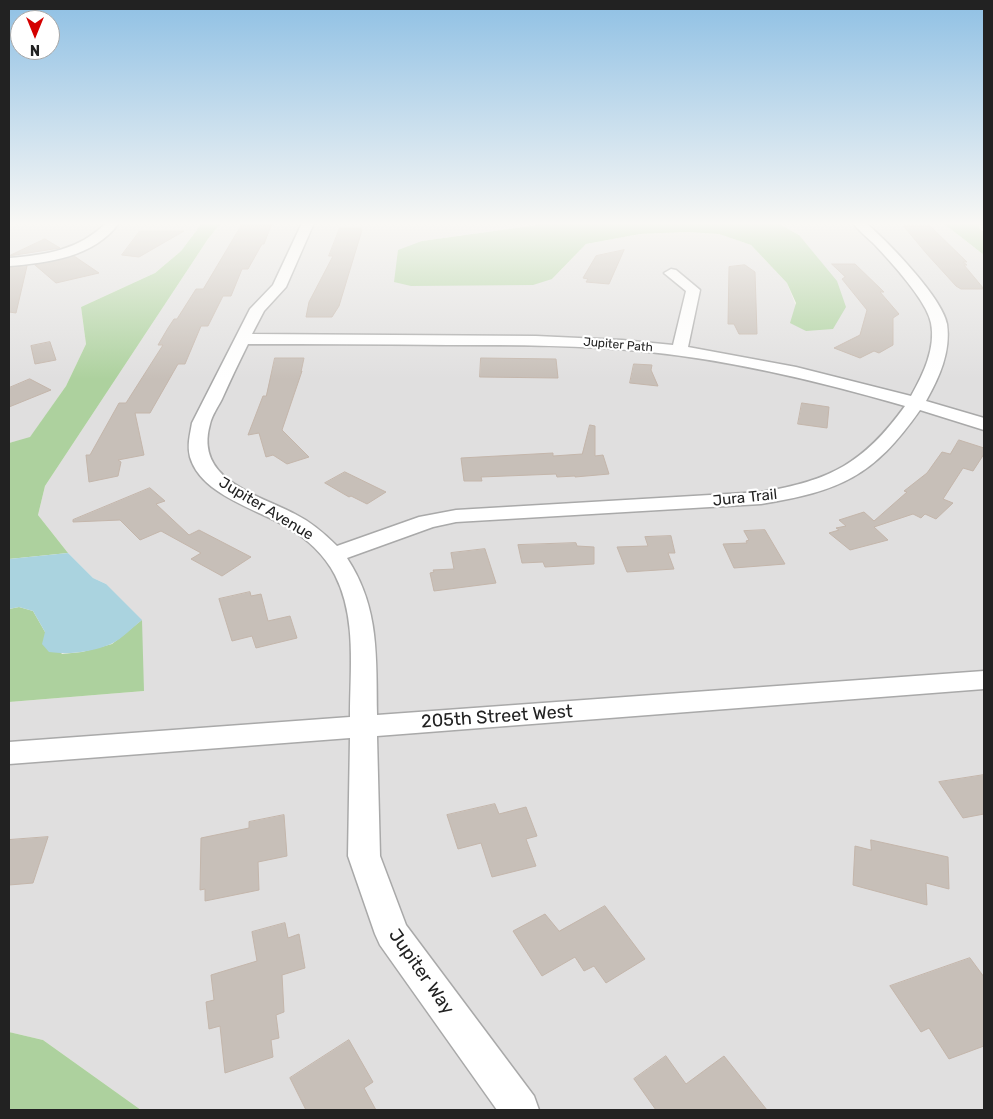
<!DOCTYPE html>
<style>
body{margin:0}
#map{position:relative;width:993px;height:1119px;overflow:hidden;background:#f2efe9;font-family:Rubik,sans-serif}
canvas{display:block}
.frame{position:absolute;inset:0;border:10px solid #222;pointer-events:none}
.north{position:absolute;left:10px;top:10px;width:50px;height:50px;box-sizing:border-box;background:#fff;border:1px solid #a7a7a7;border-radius:50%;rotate:180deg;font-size:14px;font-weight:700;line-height:20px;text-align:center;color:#222}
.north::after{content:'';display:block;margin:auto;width:18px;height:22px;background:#d40000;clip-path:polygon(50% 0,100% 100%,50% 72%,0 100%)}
</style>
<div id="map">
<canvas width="993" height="1119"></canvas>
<div class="frame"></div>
<div class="north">N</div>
</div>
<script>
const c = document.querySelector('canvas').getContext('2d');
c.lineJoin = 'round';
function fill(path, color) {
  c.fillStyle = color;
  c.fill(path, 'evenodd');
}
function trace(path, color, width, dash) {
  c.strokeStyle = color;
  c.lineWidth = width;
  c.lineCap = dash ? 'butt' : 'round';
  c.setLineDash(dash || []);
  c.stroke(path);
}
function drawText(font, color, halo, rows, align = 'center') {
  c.font = font + ' Rubik,sans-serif';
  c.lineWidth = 4.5;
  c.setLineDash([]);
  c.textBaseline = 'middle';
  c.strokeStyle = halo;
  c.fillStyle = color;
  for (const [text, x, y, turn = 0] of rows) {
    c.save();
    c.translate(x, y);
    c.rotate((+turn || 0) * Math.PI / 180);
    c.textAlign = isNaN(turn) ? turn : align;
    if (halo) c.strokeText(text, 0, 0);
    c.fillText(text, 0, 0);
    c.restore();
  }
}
fill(new Path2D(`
 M9 223H202L181 251 155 273 81 307 86 344 66 386 30 438 9 443Z
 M221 223H551L422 241 552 279 586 244 640 234 686 232 719 234 751 245 787 283 806 331 799 235 778 223H943L984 255V1110H141L43 1040 9 1032V702L144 691 106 584 93 578 68 553 38 515 45 486 208 239Z`), '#e0dfdf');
fill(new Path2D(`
 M202 223H221L208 239 45 486 38 515 68 553 9 559V443L30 437 66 386 86 344 81 307 155 273 181 251Z
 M551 223H778L799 235 837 281 846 307 833 329 806 331 790 323 796 303 787 283 751 245 719 234 687 232 640 234 586 244 552 279 533 285 411 286 394 282 398 250 422 241Z
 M943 223H979L980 229 984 232V255Z
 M19 607 33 611 45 632 62 654 82 652 112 644 142 620 144 691 9 702V609Z
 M9 1032 43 1040 141 1110H9Z`), '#add19e');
fill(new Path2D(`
 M68 553 93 578 106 584 142 620C133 627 122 639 111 644 92 652 69 655 49 652L42 644 45 632 33 611 19 607 9 609V559Z`), '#aad3df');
const building = new Path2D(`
 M243 223H272L264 244H262L248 269H242L231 296H223L208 326H201L185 364H178L150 413H135L144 455 118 460 121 462 118 476 89 482 86 455H90L119 403H126L163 345H158L168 328 174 319H177L196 289H203Z
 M904 226H930L967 262H963L967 265H964L984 289H961L956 286 926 253Z
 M340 228H361L360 230H362L339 306 332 317H306L309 302 333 256H329Z
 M140 231H184L139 257 122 255Z
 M45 239 60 248 9 256Z
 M624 250 609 284 586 282 588 279 583 278 596 256Z
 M74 256 99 273 56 283 35 265Z
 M832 264H855L884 292H880L899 314 893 318V345L879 353 874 351 860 358 834 348 860 335 867 310 842 279 845 277Z
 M745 265 755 272 757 334H739L734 324H728L729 267Z
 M27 266 16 313 9 312V268Z
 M50 342 56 360 35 364 31 346Z
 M275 358H304L301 372 302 371 282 430 309 457 287 464 273 455 266 457 259 433 248 435 263 396H266Z
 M481 358 556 359 558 378 480 377Z
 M634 364 652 365 651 370 658 386 630 383Z
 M30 379 51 390 9 407V388Z
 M802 403 829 407 827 428 798 424Z
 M590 425 595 426V456L603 455 609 474 575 477V476L557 477 556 474 481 477 482 481H464L461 458 553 453V456L582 454Z
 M959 440 984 448V454L973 471 963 468 943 499 953 503 936 519 925 514 921 518 913 514 874 527 888 540 850 550 829 533 839 530 836 528 846 526 839 520 864 512 874 521 907 492 904 491 927 473 942 452 950 454Z
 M345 472 386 492 367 504 351 496 349 497 325 483Z
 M150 488 165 501 156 504 189 535 199 530 251 557 222 576 191 559 201 553 161 531 140 540 120 520 73 522V520Z
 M765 530 785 564 734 568 723 544 747 543 746 541 749 540 744 531Z
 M671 536 675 553H668L674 569 627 572 617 547 648 546 645 537Z
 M576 543 577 546 594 547V564L545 567 543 562 522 563 518 545Z
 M485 549 496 583 434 591 430 573 434 572 433 570 454 569 451 553Z
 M250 592 251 596 261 594 268 621 290 616 297 638 256 648 252 636 232 641 219 599Z
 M984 775V814L963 818 939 782Z
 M495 804 499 814 526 807 537 836 526 839 536 866 492 877 481 843 458 849 447 815Z
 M284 815 287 856 258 862 259 890 205 901V889L200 890 201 838 249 828V822Z
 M48 837 33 883 9 885V840Z
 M871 840 948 857 949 889 926 883 927 905 853 885 855 846 871 850Z
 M605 906 645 959 606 983 594 966 584 971 575 957 542 976 513 931 545 914 559 931Z
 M285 923 288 938 299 934 305 968 282 975 284 1012 276 1015 279 1038 271 1040 273 1057 225 1073 220 1026 209 1029 206 1002 214 1000 211 975 257 961 252 932Z
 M970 958 984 977V1046L949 1059 929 1028 921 1032 890 986Z
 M349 1040 373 1082 364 1088 376 1110H306L290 1078Z
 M666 1056 686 1084 724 1056 767 1110H656L634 1079Z`);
fill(building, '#c7bfb8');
trace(building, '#c4b6ab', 1);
const minor = new Path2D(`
 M106 223H119C94 257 48 263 9 266V258C46 255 79 250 106 223Z
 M302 223H314L286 287 264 311 252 334 536 336 622 340 673 345 686 291 664 273 671 269 676 270 700 290 688 347 796 367 911 396C923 375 936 348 931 323 927 301 891 262 875 245 868 238 859 231 853 223H866C887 241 942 297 947 324 951 352 939 378 926 401L984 418V430L920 410C873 477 840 491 761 504L456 522 433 527 347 558C380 608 376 658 377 715L984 671V689L377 736 380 856 406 925 534 1096 539 1110H497L380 945 375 934 348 856 350 738 9 764V742L350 717C350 670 357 618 335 575 324 554 306 538 287 527 257 509 201 495 190 457 187 445 190 435 192 423L250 309 273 285ZM248 344C315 344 382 344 449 345 516 345 583 345 649 352 736 361 822 382 905 406 864 463 830 481 761 492L456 510 419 517 337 546C324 533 311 522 295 514 257 494 194 480 210 424 212 415 218 407 222 399 230 381 239 362 248 344Z`);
trace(minor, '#a9a9a9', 3);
fill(minor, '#fff');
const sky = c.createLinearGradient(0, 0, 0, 379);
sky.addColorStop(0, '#8fc0e4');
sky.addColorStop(0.59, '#f9f8f5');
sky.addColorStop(1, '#f9f8f500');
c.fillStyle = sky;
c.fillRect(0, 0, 993, 379);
drawText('12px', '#222', '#fff', [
 ["Jupiter Path",618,345,5]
]);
drawText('15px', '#222', '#fff', [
 ["Jura Trail",745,498,-6],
 ["Jupiter Avenue",266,509,31]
]);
drawText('18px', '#222', '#fff', [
 ["205th Street West",497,717,-4],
 ["Jupiter Way",421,972,55]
]);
</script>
